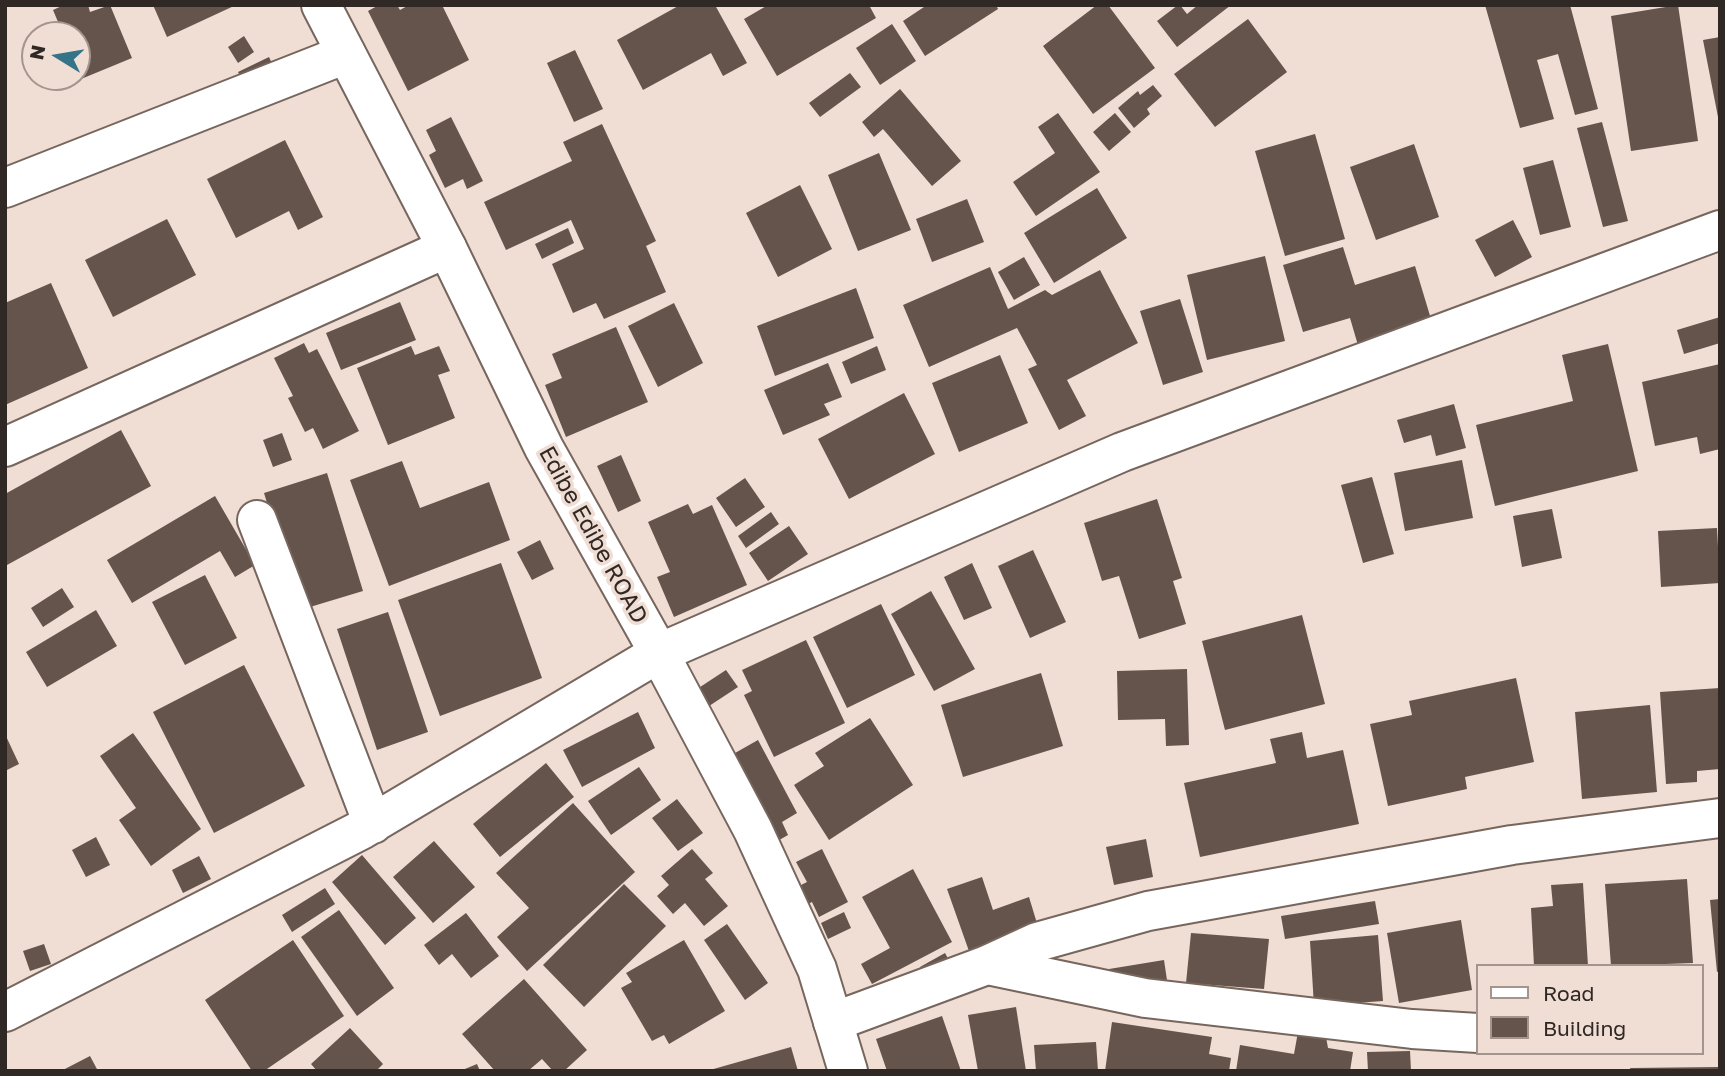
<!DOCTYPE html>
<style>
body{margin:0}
#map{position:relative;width:1725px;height:1076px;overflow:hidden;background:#f0ddd3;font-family:"Golos Text",sans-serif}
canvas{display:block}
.frame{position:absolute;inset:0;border:7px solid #2f2824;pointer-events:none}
.legend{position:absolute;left:1476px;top:964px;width:228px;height:91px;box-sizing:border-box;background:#f0ddd3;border:2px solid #a3958d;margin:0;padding:9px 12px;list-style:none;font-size:21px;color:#2f2824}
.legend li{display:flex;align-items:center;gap:14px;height:35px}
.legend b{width:35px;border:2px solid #a3958d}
.north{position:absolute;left:21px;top:21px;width:70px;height:70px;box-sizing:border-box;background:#f0ddd3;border:2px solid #a3958d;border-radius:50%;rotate:281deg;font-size:19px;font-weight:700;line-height:28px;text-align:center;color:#2f2824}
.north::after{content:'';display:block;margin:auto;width:24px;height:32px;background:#347388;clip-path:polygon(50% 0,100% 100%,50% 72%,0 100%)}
</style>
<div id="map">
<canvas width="1725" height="1076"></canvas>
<div class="frame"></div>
<ul class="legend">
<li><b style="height:9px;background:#fff"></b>Road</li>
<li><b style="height:19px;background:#64544c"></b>Building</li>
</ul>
<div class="north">N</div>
</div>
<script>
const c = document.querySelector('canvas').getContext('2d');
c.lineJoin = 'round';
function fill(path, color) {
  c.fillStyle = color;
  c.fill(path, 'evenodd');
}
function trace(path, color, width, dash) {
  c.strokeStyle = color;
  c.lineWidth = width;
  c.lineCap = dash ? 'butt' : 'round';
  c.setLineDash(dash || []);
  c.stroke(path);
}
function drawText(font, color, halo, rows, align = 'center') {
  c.font = font + ' "Golos Text",sans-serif';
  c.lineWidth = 7;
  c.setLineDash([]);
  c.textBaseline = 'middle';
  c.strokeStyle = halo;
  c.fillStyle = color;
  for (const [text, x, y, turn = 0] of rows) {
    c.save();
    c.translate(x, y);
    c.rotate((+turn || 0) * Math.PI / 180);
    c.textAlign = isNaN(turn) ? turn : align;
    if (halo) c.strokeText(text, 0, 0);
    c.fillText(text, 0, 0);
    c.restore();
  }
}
fill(new Path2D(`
 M64 5H88L90 12 110 5 132 58 64 86 61 77H77V35H47L61 29 53 10Z
 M153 5H236L167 37Z
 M379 5H397L400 10 409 5H442L469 60 408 91 368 11Z
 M680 5H715L747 63 723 76 711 53 643 90 617 40Z
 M768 5H869L876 18 777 76 744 19Z
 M927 5H996L998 9 925 56 903 21Z
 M1097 5H1108L1155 68 1093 114 1043 46Z
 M1178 5H1180L1187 14 1198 5H1231L1177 47 1157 21Z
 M1485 5H1570L1598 109 1575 115 1558 54 1537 60 1554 119 1520 128Z
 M1678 5 1698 141 1631 151 1611 16Z
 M1248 19 1287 72 1215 127 1174 74Z
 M892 24 916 61 880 85 856 48Z
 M244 36 254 52 238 63 228 47Z
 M1720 37V117H1718L1703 40Z
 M575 50 603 109 574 122 547 63Z
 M269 57 282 85 252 100 238 72Z
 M850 73 861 87 820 117 809 103Z
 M1153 85 1162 96 1147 109 1150 114 1134 128 1118 108 1138 91 1140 95Z
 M900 89 961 161 932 186 883 129 874 137 862 122Z
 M1058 113 1100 172 1036 216 1013 182 1055 153 1038 127Z
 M1115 113 1131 132 1109 151 1093 132Z
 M451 117 483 181 467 189 463 179 445 188 429 155 436 151 426 130Z
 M1602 122 1628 221 1603 227 1577 128Z
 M602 124 656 241 646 246 666 292 604 319 596 303 573 313 552 264 584 249 571 220 506 250 484 202 572 161 563 142Z
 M1315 134 1345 239 1285 256 1255 151Z
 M285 140 323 217 298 230 289 211 236 238 207 179Z
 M1414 144 1439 217 1376 240 1350 167Z
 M879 153 911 230 858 251 828 175Z
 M1553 160 1571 227 1540 235 1523 168Z
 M800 185 832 249 778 277 746 213Z
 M1097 188 1127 238 1054 283 1024 233Z
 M967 199 984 242 932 262 916 219Z
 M167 219 196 275 113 317 85 260Z
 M1513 220 1532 257 1495 277 1475 240Z
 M568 228 574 243 542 259 535 244Z
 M1343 247 1355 285 1415 266 1434 329 1360 352 1350 318 1303 332 1283 265Z
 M1265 256 1285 341 1207 360 1187 275Z
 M1024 257 1040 285 1014 300 998 272Z
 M990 267 1008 309 1045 290 1052 295 1100 270 1138 343 1067 380 1086 416 1059 430 1028 369 1037 365 1017 328 929 367 903 305Z
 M51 283 88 368 5 405V303Z
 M856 288 874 338 775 376 757 326Z
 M1180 299 1203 372 1163 385 1140 311Z
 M400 302 416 340 341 370 326 333Z
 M674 303 703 363 658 387 628 326Z
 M1720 317V343L1684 354 1677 330Z
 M616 327 648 402 566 437 545 385 562 378 552 354Z
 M304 343 309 353 317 349 359 431 323 449 313 428 305 432 288 398 293 396 274 358Z
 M1608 344 1638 471 1495 506 1476 425 1573 401 1562 355Z
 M411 346 415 355 439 346 450 371 438 375 455 418 388 445 357 368Z
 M877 346 886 370 851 384 842 362Z
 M1000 355 1028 423 959 452 932 383Z
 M828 363 842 397 824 404 830 415 783 435 764 390Z
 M1720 364V449L1700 454 1697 437 1655 446 1642 382Z
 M904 393 935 454 849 499 818 439Z
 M1454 404 1466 448 1436 456 1431 435 1404 443 1397 420Z
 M121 430 151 486 7 565 5 494Z
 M282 433 292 460 273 467 263 440Z
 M621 455 641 501 618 512 597 466Z
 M1462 460 1473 518 1405 531 1394 473Z
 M402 461 420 508 489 482 510 540 389 586 350 480Z
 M327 473 363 591 300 610 264 493Z
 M1372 477 1394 554 1363 563 1341 485Z
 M745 478 765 507 736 527 716 498Z
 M215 496 255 565 235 577 220 551 132 603 107 560Z
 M1157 499 1182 578 1173 581 1186 624 1139 639 1119 576 1102 581 1084 523Z
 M688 504 693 514 712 505 747 585 674 617 657 577 670 572 648 522Z
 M1552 509 1562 558 1522 567 1513 516Z
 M771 512 779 524 746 548 738 536Z
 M789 526 808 554 768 581 749 553Z
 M1717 528 1720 583 1661 587 1658 531Z
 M540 540 554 569 532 580 517 552Z
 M1033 550 1066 622 1030 638 998 566Z
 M501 563 542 678 440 716 398 600Z
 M972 563 992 608 964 620 944 577Z
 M205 575 237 638 185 665 152 602Z
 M62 588 74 607 43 627 31 608Z
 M931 591 975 669 934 691 891 614Z
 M881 604 915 675 847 708 813 637Z
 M96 610 117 646 47 687 26 652Z
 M388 612 428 732 377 750 337 629Z
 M1302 615 1325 704 1225 730 1202 641Z
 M806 640 845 723 774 757 744 695 752 691 742 670Z
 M244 665 305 786 214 833 153 712Z
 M1187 669 1189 745 1166 746 1165 719 1118 720 1117 671Z
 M726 670 738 687 703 710 691 693Z
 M1041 673 1063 746 963 777 941 705Z
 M1516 678 1534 762 1465 777 1467 789 1388 806 1370 724 1412 715 1409 701Z
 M1720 688V769L1697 771V782L1666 784 1660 692Z
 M1650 705 1657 792 1582 799 1575 712Z
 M638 712 655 748 582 787 563 750Z
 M870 718 913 785 829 840 794 785 824 766 815 753Z
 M1302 732 1307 758 1343 750 1359 824 1200 857 1184 783 1276 763 1270 739Z
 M133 733 201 829 151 866 119 820 136 808 100 756Z
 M5 734 19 764 5 771Z
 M758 740 797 813 782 822 788 835 774 843 728 757Z
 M546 763 574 797 500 857 473 824Z
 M639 767 661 800 611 835 588 801Z
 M677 799 703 833 678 851 652 818Z
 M573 803 635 872 527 971 497 937 529 908 496 873Z
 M96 837 110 865 86 877 72 850Z
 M1146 839 1153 877 1114 885 1106 847Z
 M434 841 475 887 433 923 393 877Z
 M692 849 713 873 705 879 728 906 704 926 685 903 673 914 657 896 669 885 661 876Z
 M822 849 848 902 819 917 812 902 806 905 797 887 807 882 796 862Z
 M362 855 416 918 385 945 332 882Z
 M199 856 211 879 183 893 172 870Z
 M913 869 952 942 872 984 861 964 890 948 862 897Z
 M982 877 993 910 1029 897 1039 930 970 954 947 889Z
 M1687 879 1693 963 1611 966 1605 884Z
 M1583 883 1588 966H1534L1531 908 1553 906 1551 885Z
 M624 884 666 926 584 1007 543 965Z
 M325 888 335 904 292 932 282 915Z
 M1720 899V971L1717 972 1710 900Z
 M1375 901 1379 924 1285 939 1281 916Z
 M339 910 394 988 357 1016 301 937Z
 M844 912 851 928 828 939 821 923Z
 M466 913 499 956 471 978 452 954 439 965 424 945Z
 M1461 920 1472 990 1399 1003 1387 933Z
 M727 924 768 983 745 1000 704 940Z
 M1191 933 1269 939 1264 989 1186 983Z
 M1378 935 1383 1001 1314 1006 1310 941Z
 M293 940 344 1016 264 1071H252L205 1000Z
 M684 940 725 1011 669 1044 664 1035 652 1041 621 988 632 982 626 973Z
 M44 944 51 964 30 971 23 951Z
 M945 953 951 964 926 978 920 967Z
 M1164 960 1168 987 1103 970Z
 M524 979 587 1050 564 1071H553L542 1059 528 1071H495L462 1034Z
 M1016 1007 1026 1071H978L968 1015Z
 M942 1016 961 1071H887L876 1039Z
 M1112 1022 1212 1037 1209 1054 1231 1058 1229 1071H1105Z
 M350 1028 383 1064 376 1071H317L311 1064Z
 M1298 1032 1326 1037 1328 1048 1353 1052 1350 1071H1236L1240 1045 1294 1054Z
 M1096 1042 1098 1071H1036L1034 1045Z
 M791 1047 798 1071H710V1070Z
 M1410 1051 1411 1071H1368L1367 1052Z
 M90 1056 98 1071H61Z
 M477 1064 480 1071H460Z
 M1718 1067V1071H1631L1630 1068Z`), '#64544c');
const street = new Path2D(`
 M5 188 346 54
 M5 447 447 248
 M257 520 373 824
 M987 965 1145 998 1412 1029 1478 1033
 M5 1012 363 829 659 653 1122 452 1720 230
 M833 1022 987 965 1037 942 1148 911 1512 845 1720 818`);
const secondary = new Path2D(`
 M321 5 447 248 544 448 659 653 753 830 817 969 848 1071`);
trace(street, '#76665d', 42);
trace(secondary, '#76665d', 42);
trace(street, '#fff', 38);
trace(secondary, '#fff', 38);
drawText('23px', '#2f2824', '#f0ddd3', [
 ["Edibe Edibe ROAD",593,535,61]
]);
</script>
